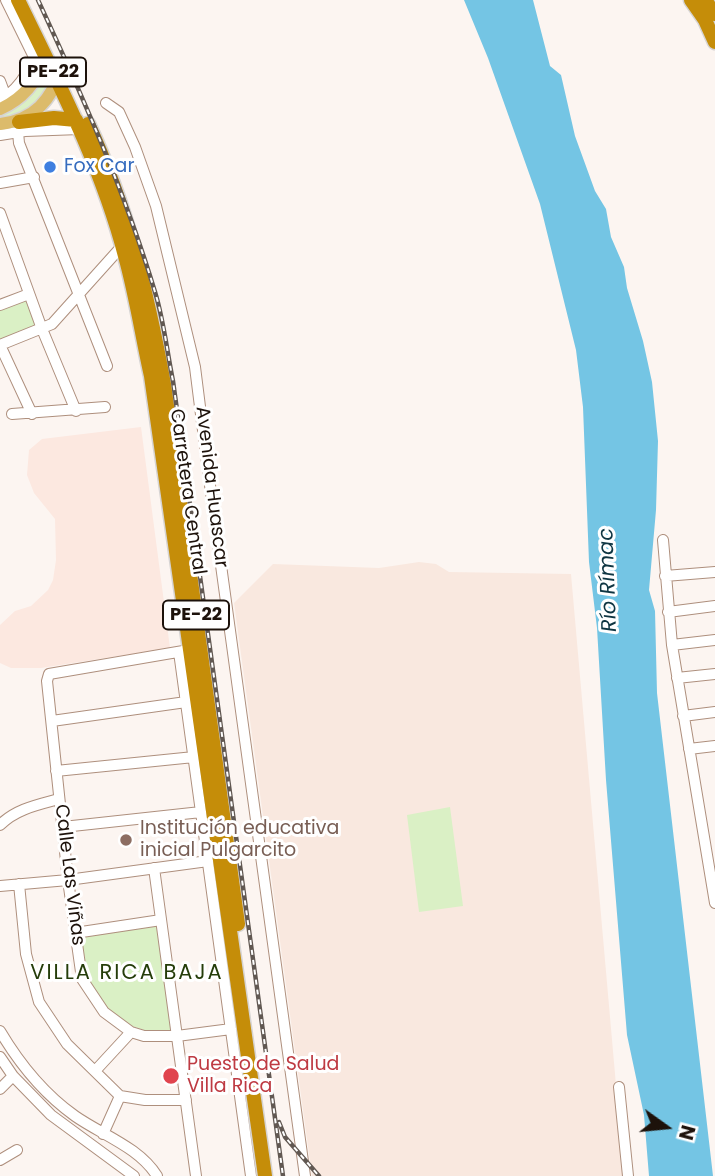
<!DOCTYPE html>
<meta charset="utf-8">
<style>
body{margin:0}
#map{position:relative;width:715px;height:1176px;overflow:hidden;background:#fcf5f1;font-family:Poppins,sans-serif}
canvas{display:block}
.north{position:absolute;left:631px;top:1092px;width:70px;height:70px;-webkit-text-stroke:5px #fff;paint-order:stroke;rotate:105deg;font-size:19px;font-weight:700;line-height:28px;text-align:center;color:#1d120b}
.north::after{content:'';display:block;margin:auto;width:24px;height:32px;background:#1d120b;clip-path:polygon(50% 0,100% 100%,50% 72%,0 100%)}
</style>
<div id="map">
<canvas width="715" height="1176"></canvas>
<div class="north">N</div>
</div>
<script>
const c = document.querySelector('canvas').getContext('2d');
c.lineJoin = 'round';
function fill(path, color) {
  c.fillStyle = color;
  c.fill(path, 'evenodd');
}
function trace(path, color, width, dash) {
  c.strokeStyle = color;
  c.lineWidth = width;
  c.lineCap = dash ? 'butt' : 'round';
  c.setLineDash(dash || []);
  c.stroke(path);
}
function drawText(font, color, halo, rows, align = 'center') {
  c.font = font + ' Poppins,sans-serif';
  c.lineWidth = 6;
  c.setLineDash([]);
  c.textBaseline = 'middle';
  c.strokeStyle = halo;
  c.fillStyle = color;
  for (const [text, x, y, turn = 0] of rows) {
    c.save();
    c.translate(x, y);
    c.rotate((+turn || 0) * Math.PI / 180);
    c.textAlign = isNaN(turn) ? turn : align;
    if (halo) c.strokeText(text, 0, 0);
    c.fillText(text, 0, 0);
    c.restore();
  }
}
fill(new Path2D(`
 M141 427 170 648 41 668H11L0 663V625L15 611 31 606 48 590 53 580 56 560 55 519 34 493 27 475 29 450 42 439Z`), '#fce8e0');
fill(new Path2D(`
 M419 562 436 564 449 572 571 574 624 1176H312L234 603 273 564 379 568Z`), '#f9e8df');
fill(new Path2D(`
 M46 69 52 84 39 106 0 121V113Z
 M26 298 37 327 0 341V309Z
 M450 807 463 906 419 912 407 815Z
 M159 923 175 1033 144 1030 132 1026 108 1010 89 981 80 934Z`), '#daf0c5');
fill(new Path2D(`
 M464 0H533L550 66 561 75 575 136 595 191 606 209 611 237 624 267 627 288 643 341 652 382 658 441 656 510 649 590 655 611 657 693 713 1176H649L644 1115 627 1035 606 780 597 628 589 562 583 407 576 350 540 204 488 58Z`), '#74c5e4');
const minor = new Path2D(`
 M6 0 34 57
 M0 81 6 97
 M0 100C23 87 32 65 39 42
 M106 103 119 112 135 147 156 206 195 367 209 478 305 1176
 M18 132 19 143 107 366
 M0 135 25 131 80 129
 M0 183 34 177
 M0 213 42 329 76 411
 M0 305 29 294
 M0 345 52 324 122 246
 M0 345 32 414
 M12 414 105 407
 M663 540 672 645 715 903
 M665 576 715 572
 M668 612 715 606
 M672 645 715 640
 M189 650 49 674 47 681 68 880 82 979 104 1012 131 1032 144 1036H177L231 1029
 M179 652 251 1176
 M677 678 715 674
 M683 716 715 712
 M52 721 186 702
 M689 749 715 746
 M56 771 194 757
 M0 825C16 809 37 805 59 799
 M63 827 201 812
 M154 868 196 1176
 M19 884 26 954 39 1002 67 1044 120 1096 145 1100H186
 M0 886 68 880 208 861
 M75 933 161 920
 M0 1031C19 1063 44 1094 75 1116 102 1135 139 1147 157 1176
 M0 1057 13 1076 51 1115 134 1176
 M95 1071 131 1032
 M619 1087 628 1176
 M0 1089 13 1076
 M103 1134 120 1096
 M0 1160 17 1150`);
const major = new Path2D(`
 M0 109C23 99 38 80 46 57
 M0 124C35 120 51 100 62 68`);
const highway = new Path2D(`
 M18 0C58 82 102 167 125 256 136 295 142 336 151 376L265 1176
 M691 0 705 20 715 42
 M705 0 715 14
 M19 122 54 118 76 120
 M88 124C127 206 148 296 164 384L238 924`);
trace(minor, '#ae8f7d', 12);
trace(major, '#d6d4d3', 15);
trace(highway, '#d6d4d3', 17);
trace(minor, '#fff', 10);
trace(major, '#dcbb6b', 12);
trace(highway, '#c58d09', 14);
const rail = new Path2D(`
 M38 0C82 95 125 192 155 292 164 321 167 352 173 381L283 1176
 M279 1122 285 1137 319 1176`);
trace(rail, '#615852', 4.5);
trace(rail, '#fff', 2, [5]);
for (const [x, y, r, color] of [
 [50,167,7,"#3f7fe0"],
 [126,840,7,"#8d6e63"],
 [171,1076,9,"#e0444e"]
]) {
  const dot = new Path2D();
  dot.arc(x, y, r, 0, 2 * Math.PI);
  c.fillStyle = color;
  c.fill(dot);
  trace(dot, '#fff', 2.5);
}
for (const [x, y, w] of [
 [53,72,66],
 [196,615,66]
]) {
  const box = new Path2D();
  box.roundRect(x - w / 2, y - 14.5, w, 29, 5);
  c.fillStyle = '#fff';
  c.fill(box);
  trace(box, '#1d120b', 2);
}
drawText('bold 18px', '#1d120b', null, [
 ["PE-22",53,72],
 ["PE-22",196,615]
]);
drawText('19px', '#366cbe', '#fff', [
 ["Fox Car",64,167]
], 'left');
drawText('19px', '#1d120b', '#fff', [
 ["Avenida Huascar",211,487,83],
 ["Carretera Central",187,492,82],
 ["Calle Las Viñas",69,875,83]
]);
drawText('19px', '#785e54', '#fff', [
 ["Institución educativa",140,829],
 ["inicial Pulgarcito",140,851]
], 'left');
drawText('19px', '#be3a42', '#fff', [
 ["Puesto de Salud",187,1065],
 ["Villa Rica",187,1087]
], 'left');
drawText('italic 21px', '#0e3542', '#fff', [
 ["Río Rímac",609,580,-92]
]);
c.letterSpacing = '2px';
drawText('21px', '#253d0a', '#fff', [
 ["VILLA RICA BAJA",127,974]
]);
c.letterSpacing = '0px';
</script>
